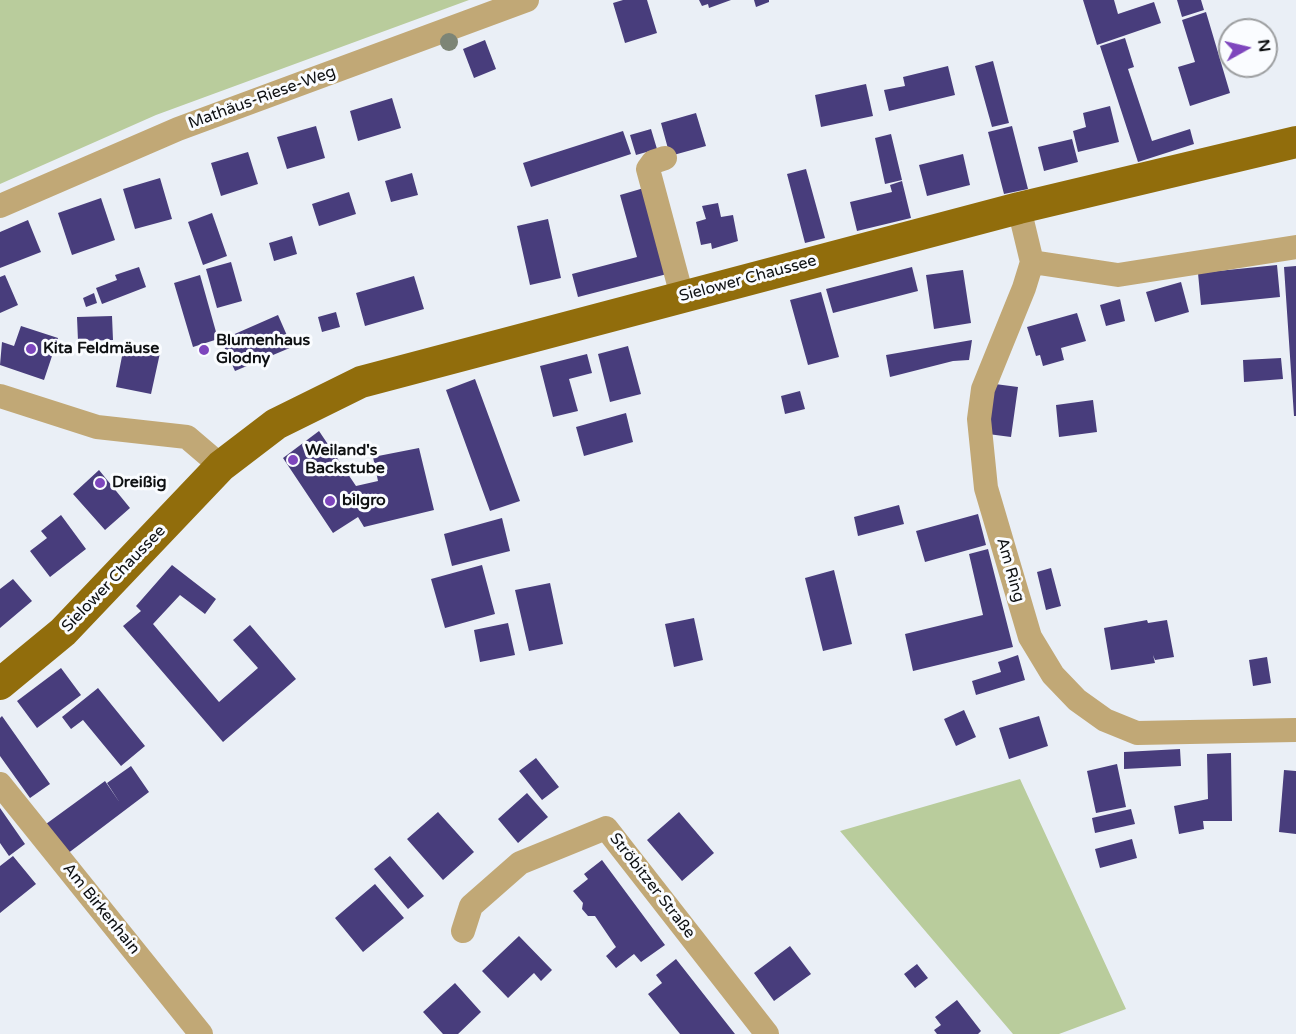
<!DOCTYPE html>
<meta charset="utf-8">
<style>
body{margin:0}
#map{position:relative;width:1296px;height:1034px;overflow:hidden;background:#eaeff6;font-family:"Varela Round",sans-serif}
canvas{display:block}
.north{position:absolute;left:1218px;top:18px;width:60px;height:60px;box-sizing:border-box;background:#fafcff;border:2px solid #9c9ea0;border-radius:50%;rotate:82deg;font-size:16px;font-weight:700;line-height:24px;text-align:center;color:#0e1012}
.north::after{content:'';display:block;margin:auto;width:21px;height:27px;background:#7e46bd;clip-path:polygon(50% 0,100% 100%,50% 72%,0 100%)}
</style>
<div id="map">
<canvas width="1296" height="1034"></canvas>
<div class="north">N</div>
</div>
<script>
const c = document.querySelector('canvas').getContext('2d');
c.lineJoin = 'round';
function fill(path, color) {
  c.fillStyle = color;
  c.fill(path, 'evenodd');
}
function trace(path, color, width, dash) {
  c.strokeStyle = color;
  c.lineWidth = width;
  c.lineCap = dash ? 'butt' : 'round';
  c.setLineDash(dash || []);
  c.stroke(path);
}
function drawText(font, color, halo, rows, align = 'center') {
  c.font = font + ' "Varela Round",sans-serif';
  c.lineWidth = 6;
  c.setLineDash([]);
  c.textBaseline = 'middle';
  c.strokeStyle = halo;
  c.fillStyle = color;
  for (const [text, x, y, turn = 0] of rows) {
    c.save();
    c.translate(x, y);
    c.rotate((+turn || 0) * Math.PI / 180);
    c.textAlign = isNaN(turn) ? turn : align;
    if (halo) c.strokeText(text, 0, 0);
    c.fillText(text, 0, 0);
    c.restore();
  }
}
fill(new Path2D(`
 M0 0H469L156 115 0 184Z
 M1020 779 1126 1009 1059 1034H1013L840 831Z`), '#b9cc9c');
fill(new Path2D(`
 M623 0H647L657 33 625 43 613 3Z
 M699 0H731L709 8 708 4 702 6Z
 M754 0H769V2L756 7Z
 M1083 0H1114L1118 14 1154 2 1161 23 1097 45Z
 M1177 0H1201L1204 10 1182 17Z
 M1206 12 1230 93 1190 106 1178 67 1195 62 1182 20Z
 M1125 38 1134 67 1128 69 1152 141 1190 129 1194 144 1138 162 1100 46Z
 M485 40 496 69 474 78 463 49Z
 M993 61 1009 123 992 127 975 66Z
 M948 66 955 95 889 111 884 90 905 86 903 77Z
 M866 84 873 116 821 127 815 95Z
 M392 98 401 128 358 141 350 111Z
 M1110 106 1119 142 1078 152 1073 131 1086 127 1083 113Z
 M696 113 706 146 670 156 661 123Z
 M316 126 325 158 287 169 277 137Z
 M1012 126 1028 189 1004 194 988 132Z
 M651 129 657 149 636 155 630 135Z
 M623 131 631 154 531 187 523 163Z
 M891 134 902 180 885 184 875 138Z
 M1072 139 1078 162 1044 171 1038 147Z
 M248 152 258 184 221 196 211 163Z
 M963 154 970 185 927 196 919 165Z
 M806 169 825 238 805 243 787 174Z
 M412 173 418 195 391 202 385 181Z
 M160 178 172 219 135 229 123 189Z
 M902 181 911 218 857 231 850 202 892 192 890 185Z
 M644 188 667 274 578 297 572 274 637 257 620 195Z
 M349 192 356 214 319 226 312 204Z
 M101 198 115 240 72 255 58 213Z
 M718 203 721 217 733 215 738 241 712 249 711 243 701 245 696 222 706 219 702 206Z
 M212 213 227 256 203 265 188 222Z
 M548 219 561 278 530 285 517 226Z
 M28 220 41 252 0 268V232Z
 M292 236 297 254 274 261 269 243Z
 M231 262 242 301 217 308 206 269Z
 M1277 265 1280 297 1201 305 1198 273Z
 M1296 266V416H1294L1284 267Z
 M139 267 146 287 102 304 96 288 117 280 115 275Z
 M912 267 918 291 833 313 826 289Z
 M963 270 971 323 934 329 926 275Z
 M5 275 18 305 0 313V277Z
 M200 275 218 339 193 347 174 283Z
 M414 276 424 309 365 326 356 293Z
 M1181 282 1189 312 1155 322 1146 292Z
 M821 292 839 357 808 365 790 300Z
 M94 293 97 303 86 307 83 298Z
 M1120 299 1125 321 1106 326 1100 305Z
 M336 312 340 327 322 332 318 317Z
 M1077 313 1086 341 1061 348 1064 360 1043 366 1040 355 1036 356 1027 327Z
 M278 315 292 347 235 371 221 340Z
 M112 316 113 340 78 341 77 317Z
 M21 326 58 338 44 380 0 365 2 342 14 346Z
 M972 340 969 360 953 361 890 377 886 355Z
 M124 346 160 353 151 394 116 387Z
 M628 346 641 394 610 402 598 354Z
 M587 354 592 373 569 379 578 411 553 417 540 366Z
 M1281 358 1283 379 1244 382 1243 360Z
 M475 379 520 501 490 511 446 390Z
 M995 384 1018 387 1011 437 988 434Z
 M800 391 805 409 785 414 781 396Z
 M1093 400 1097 432 1059 437 1056 405Z
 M626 413 633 442 584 456 576 427Z
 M319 431 356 486 378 481 373 457 419 448 434 510 364 527 358 517 333 533 283 458Z
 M99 470 130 508 105 530 73 494Z
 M899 505 904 524 858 536 854 517Z
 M978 514 986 545 925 562 916 531Z
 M61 515 86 549 50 577 30 551 47 538 41 531Z
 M502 518 510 551 452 566 444 534Z
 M988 549 1013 647 913 671 905 634 983 615 969 554Z
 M172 565 216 599 205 614 180 595 153 624 219 702 258 668 233 640 250 625 296 679 223 742 123 626 141 611 136 606Z
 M482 565 495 614 445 628 431 579Z
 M1051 568 1061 606 1046 610 1037 572Z
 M834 570 852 644 823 651 805 578Z
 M13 579 32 601 0 628V589Z
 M550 583 563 644 529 651 515 590Z
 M694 618 703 660 674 667 665 624Z
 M1147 620 1148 623 1167 620 1174 657 1155 660 1153 655 1155 663 1111 670 1104 628Z
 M508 623 515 655 480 662 474 630Z
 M1018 655 1025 680 976 695 972 681 1001 672 998 662Z
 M1267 657 1271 683 1253 686 1249 660Z
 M61 668 81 695 37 728 17 701Z
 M98 688 145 746 121 766 83 720 71 729 62 717Z
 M964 710 976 737 956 746 944 719Z
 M2 716 50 784 30 798 0 756V718Z
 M1039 716 1048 746 1009 759 999 728Z
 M1180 749 1181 766 1124 769V752Z
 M1231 753 1232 821H1203L1204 829 1179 834 1174 806 1208 799 1207 754Z
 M536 758 559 787 542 800 519 771Z
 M1117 764 1126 807 1096 813 1087 771Z
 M131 766 149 792 67 854 46 824 105 781 120 803 107 783Z
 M1284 770 1296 771V834L1279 832Z
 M527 793 548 817 518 843 498 819Z
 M0 808 25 844 9 856 0 843Z
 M1131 809 1135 824 1095 833 1092 818Z
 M438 812 474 852 443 880 407 839Z
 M679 812 714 853 682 881 647 840Z
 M1132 839 1137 858 1100 868 1095 849Z
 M13 856 36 884 0 913V866Z
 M390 856 424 896 408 909 374 869Z
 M602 860 665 945 641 962 634 954 616 968 606 956 616 947 595 916H588L582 909 583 903 573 891 588 879 584 874Z
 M375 884 404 918 363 952 335 918Z
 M519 936 552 970 541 981 534 973 508 998 482 971Z
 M790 946 811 974 774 1001 754 973Z
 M676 959 709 1001 735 1034H680L648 994 662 983 656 975Z
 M917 964 928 978 915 988 904 974Z
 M455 983 481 1012 458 1034H443L423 1012Z
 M957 1000 981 1031 978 1034H937L934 1030 941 1025 935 1017Z`), '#483d7c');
trace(new Path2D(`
 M665 158 653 162 648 169 682 296
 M0 206 178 129 527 0
 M1019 208 1032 262 1024 288 983 389 979 419 986 488 1030 637 1053 675 1077 700 1105 720 1137 733 1296 730
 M1032 262 1118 275 1296 247
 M0 396 97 427 187 437 221 466
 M0 784 201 1034
 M463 931 471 906 520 863 606 828 767 1034`), '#c1a876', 24);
trace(new Path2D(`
 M0 684 63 632 221 466 276 424 361 382 1019 208 1296 142`), '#916d0c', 32);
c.fillStyle = '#7d8576';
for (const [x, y] of [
 [449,42]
]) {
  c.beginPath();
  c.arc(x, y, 9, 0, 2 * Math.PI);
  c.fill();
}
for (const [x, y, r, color] of [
 [31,349,6,"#7e46bd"],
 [204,350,6,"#7e46bd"],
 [293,460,6,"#7e46bd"],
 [100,483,6,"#7e46bd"],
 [330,501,6,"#7e46bd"]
]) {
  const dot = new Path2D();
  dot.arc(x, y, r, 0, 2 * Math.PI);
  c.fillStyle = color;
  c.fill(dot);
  trace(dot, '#fafcff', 2);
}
drawText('16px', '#0e1012', '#fafcff', [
 ["Mathäus-Riese-Weg",262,98,-20],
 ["Sielower Chaussee",748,279,-15],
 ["Am Ring",1010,570,74],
 ["Sielower Chaussee",114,579,-46],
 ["Ströbitzer Straße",652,886,52],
 ["Am Birkenhain",101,909,51]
]);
drawText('bold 16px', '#0e1012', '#fafcff', [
 ["Blumenhaus",216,341],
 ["Glodny",216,359],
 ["Kita Feldmäuse",43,349],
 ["Weiland's",305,451],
 ["Backstube",305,469],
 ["Dreißig",112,483],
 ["bilgro",342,501]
], 'left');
</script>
